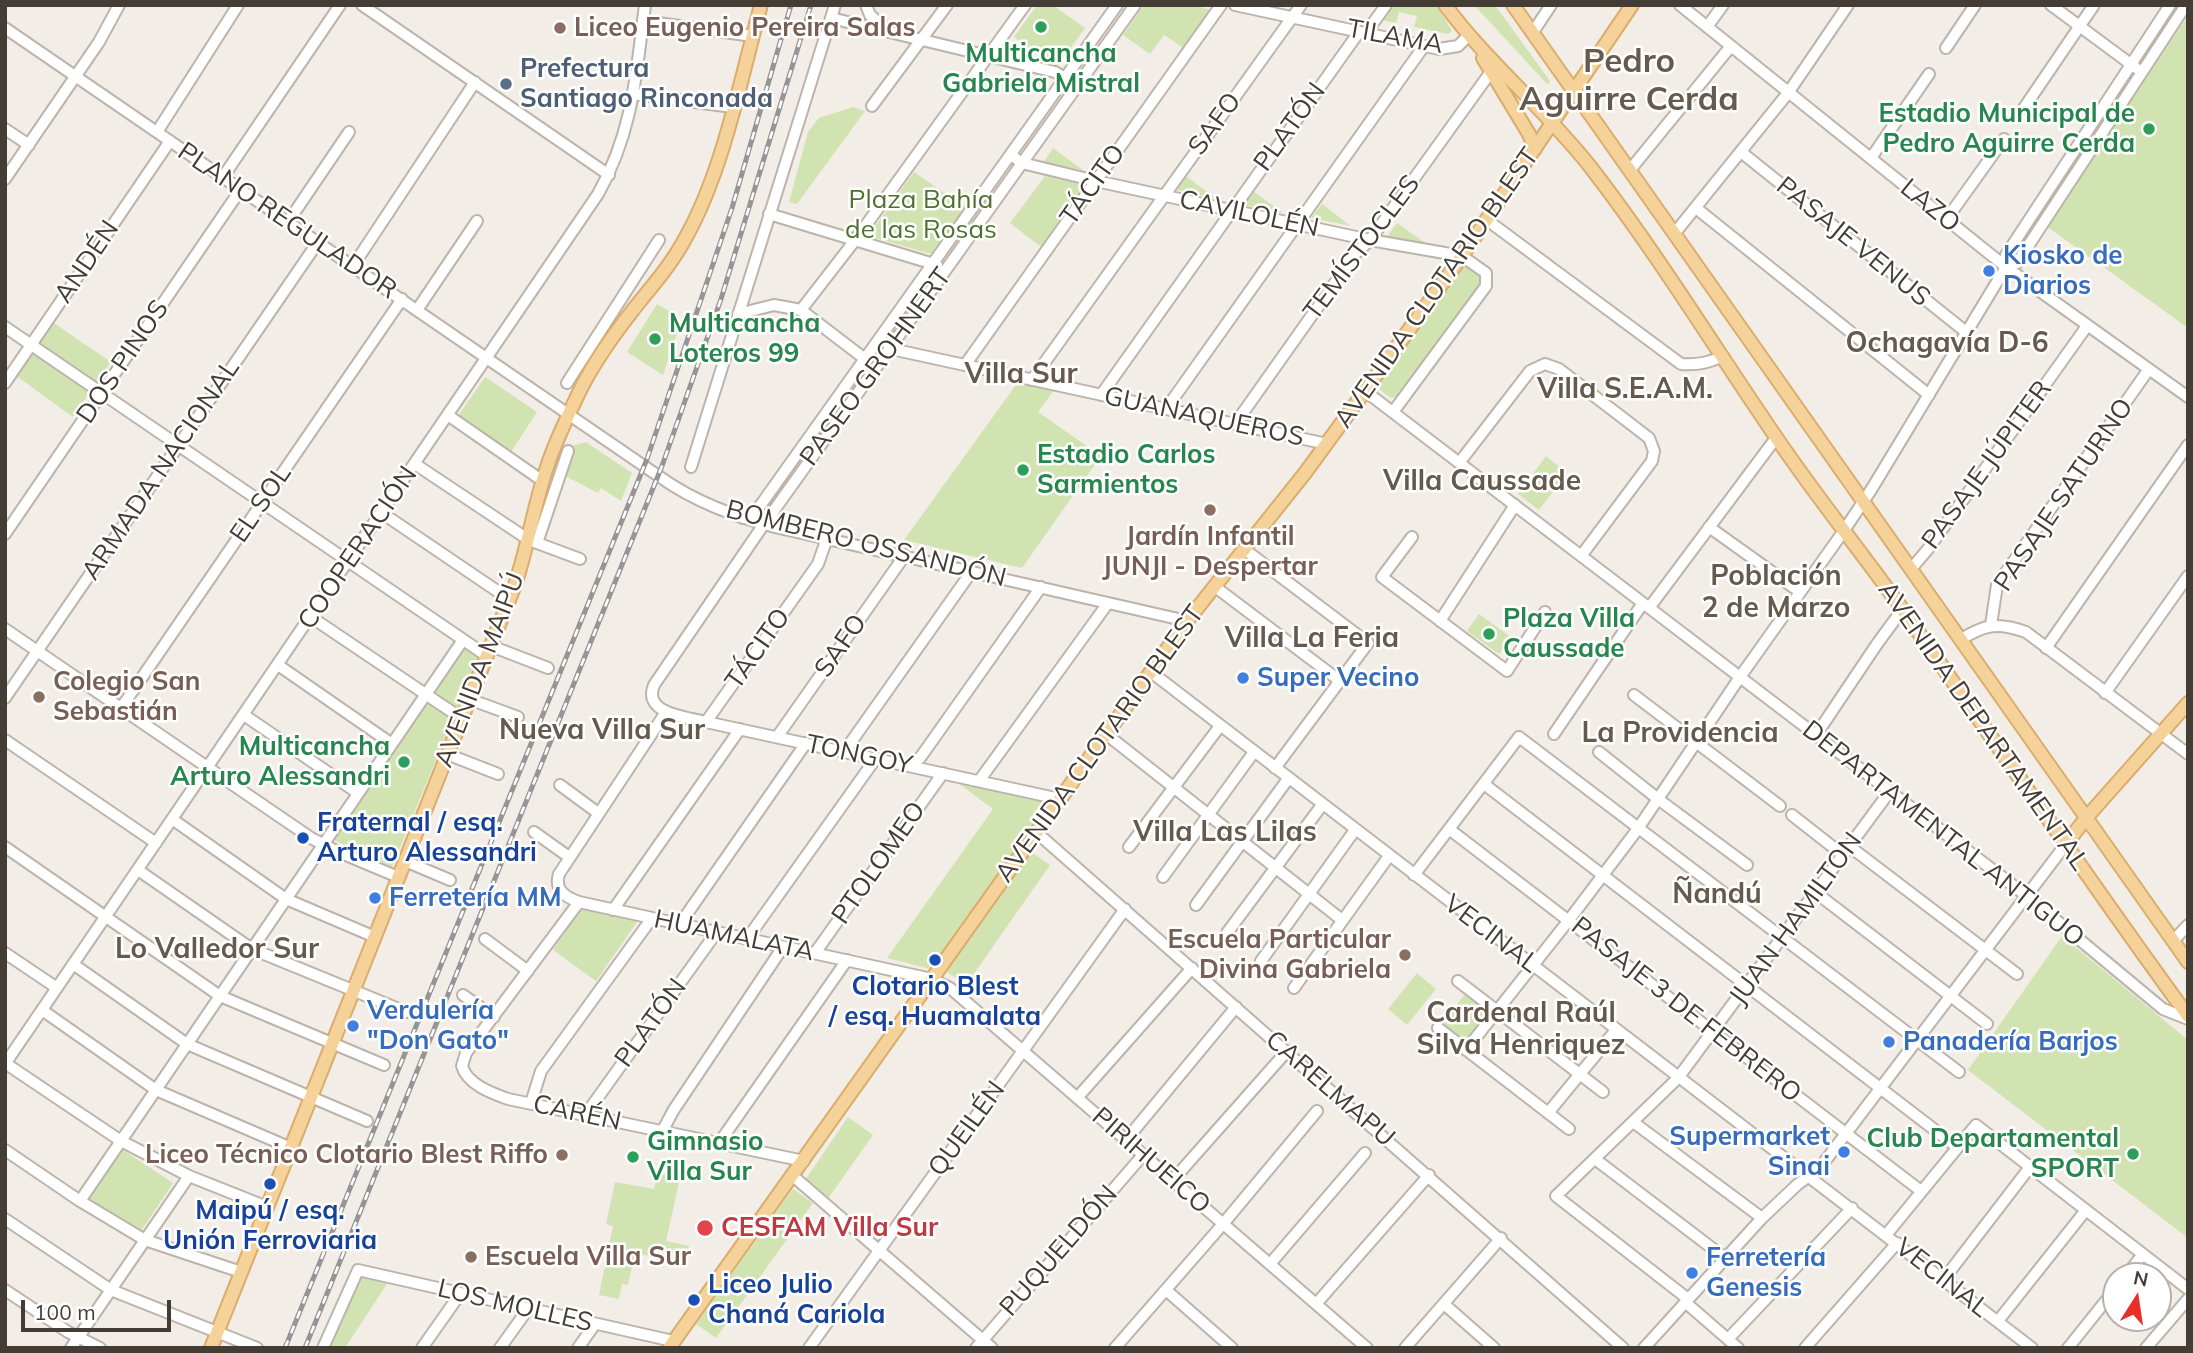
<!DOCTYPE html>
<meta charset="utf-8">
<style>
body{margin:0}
#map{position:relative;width:2193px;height:1353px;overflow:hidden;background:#f2ede7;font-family:Mulish,sans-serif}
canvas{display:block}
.frame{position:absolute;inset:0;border:7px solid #443d36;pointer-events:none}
.north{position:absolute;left:2102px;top:1262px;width:70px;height:70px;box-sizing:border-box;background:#fff;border:2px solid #b4b1af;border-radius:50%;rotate:12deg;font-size:19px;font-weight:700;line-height:28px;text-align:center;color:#443d36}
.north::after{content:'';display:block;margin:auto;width:24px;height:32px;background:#e92e26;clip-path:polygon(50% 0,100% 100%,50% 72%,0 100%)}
.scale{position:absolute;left:21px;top:1300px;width:150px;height:32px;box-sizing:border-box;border:4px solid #443d36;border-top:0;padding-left:9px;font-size:21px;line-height:24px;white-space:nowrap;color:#443d36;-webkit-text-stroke:5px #fff;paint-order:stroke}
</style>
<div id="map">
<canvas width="2193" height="1353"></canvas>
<div class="frame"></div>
<div class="north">N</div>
<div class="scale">100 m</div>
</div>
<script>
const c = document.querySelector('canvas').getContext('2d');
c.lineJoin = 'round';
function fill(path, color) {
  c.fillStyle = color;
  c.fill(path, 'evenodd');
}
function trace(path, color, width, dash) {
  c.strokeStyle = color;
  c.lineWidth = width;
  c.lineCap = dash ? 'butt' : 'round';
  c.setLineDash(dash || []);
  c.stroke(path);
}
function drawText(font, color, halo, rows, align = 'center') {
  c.font = font + ' Mulish,sans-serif';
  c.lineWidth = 5;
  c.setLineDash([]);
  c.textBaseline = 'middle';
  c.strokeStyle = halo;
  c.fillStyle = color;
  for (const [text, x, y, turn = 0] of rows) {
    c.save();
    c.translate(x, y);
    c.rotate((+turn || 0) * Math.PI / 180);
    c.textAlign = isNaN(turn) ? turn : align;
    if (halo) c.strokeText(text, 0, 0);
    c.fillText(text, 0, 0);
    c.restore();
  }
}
fill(new Path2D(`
 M1037 5H1053L1085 28 1057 67 1014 37Z
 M1144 5H1192L1216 11 1188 51 1164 35 1150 54 1123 35Z
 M1391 5H1436L1452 31 1448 34 1414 27 1417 16 1399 12 1396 23 1381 20Z
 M1474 5H1495L1550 81 1548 85Z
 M2188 16V328L2045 225Z
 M853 107 865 111 797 204 789 202 808 132 819 118Z
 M1053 148 1083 170 1043 163Z
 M914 172 966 208 931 254 868 236Z
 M1045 176 1084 185 1041 247 1010 223Z
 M1186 176 1215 198 1175 190Z
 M1253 191 1283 213 1243 205Z
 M1322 204 1351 226 1311 218Z
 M1397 223 1427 244 1387 237Z
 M1467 261 1488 275 1397 397 1391 398 1380 390 1379 385Z
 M657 304 671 312 669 320 680 325 663 375 627 352Z
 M51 321 111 362 73 417 15 375Z
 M485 377 537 412 511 452 458 416Z
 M1018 382 1054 390 1038 412 1101 456 1022 568 904 540Z
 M586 442 632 473 621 501 601 488 598 493 558 472 568 447Z
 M1546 456 1567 473 1539 510 1518 494Z
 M1479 614 1511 637 1499 654 1467 631Z
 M463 645 480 657 457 713 431 694Z
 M425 700 454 716 392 867 334 840Z
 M958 783 1044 799 1045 807 930 969 887 958 993 809Z
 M1030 851 1050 865 966 985 946 971Z
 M584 908 635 918 637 922 596 981 553 950 580 909Z
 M2062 936 2188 1040V1238L1968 1070Z
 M1417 973 1436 989 1407 1025 1388 1009Z
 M1466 993 1489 1012 1464 1043 1441 1024Z
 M848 1117 873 1135 827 1200 805 1180Z
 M120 1148 173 1183 139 1234 87 1199Z
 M658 1173 680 1178 666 1241 689 1246 685 1263 635 1253 628 1285 622 1284 619 1299 599 1295 613 1226 606 1224 615 1182 654 1189Z
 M793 1189 813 1203 716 1338 696 1324Z
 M360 1276 387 1284 345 1348H329Z`), '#d2e3b2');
const minor = new Path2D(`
 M362 5 609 175
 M866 5 870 15 886 29
 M1235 5 1439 49 1458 46 1468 36
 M1680 5 2006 267 2188 397
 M2051 5 2136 68
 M831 18 1055 72 1071 82
 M643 21 753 36
 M1707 27 1723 5
 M5 28 660 477C695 502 734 516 775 527L1187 621
 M1533 32 1551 5
 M1366 33 1386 5
 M1946 48 1975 5
 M633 94 733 107
 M872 106 947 5
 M2024 108 2094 5
 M5 129 29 145
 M157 132 238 5
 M1741 152 1966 332
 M1011 155 1022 163 1096 181 1370 240 1462 256 1486 273V286L1393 412
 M1871 158 1929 74
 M1630 170 1731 46
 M223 177 340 5
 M5 179 99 42 119 5
 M1696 208 1929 395
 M769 214 937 265
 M1487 220 1681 364C1698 365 1708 363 1723 356
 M1946 220 2004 139
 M288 222 349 132
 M1674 234 1788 93 1848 5
 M353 266 475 82
 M2006 267 2017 263 2186 5
 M417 310 477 221
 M801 310 856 239 1025 5
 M738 314 774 305 801 310 865 359
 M5 327 487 656
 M888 344 896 350 1327 444
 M965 365 1221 5
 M1032 380 1301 5
 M5 383 170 141
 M567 383 659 240
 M1365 391 2027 896 2163 1009 2188 1019
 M1101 395 1359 32
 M1166 409 1424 46
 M449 416 537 477
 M1235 424 1356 253 1370 240 1490 73
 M1459 463 1530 371 1545 364 1559 369 1649 438 1654 451 1652 461 1581 556
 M415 464 529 540 580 559
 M691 467 835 5
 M382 513 509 599
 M743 518 753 514 760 506 1117 5
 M764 524 654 685C642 714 687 717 706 722L1060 799
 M775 527 772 517 775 509 1135 5
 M1709 527 1800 592
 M5 534 241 189
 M1412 537 1382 577 1507 671 1545 612
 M537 543 568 451
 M1244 549 1368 643 1275 768
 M1911 569 1928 549 2087 326
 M1214 586 1340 681
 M1649 608 1776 438
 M311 617 461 718
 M1440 621 1515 505
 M1991 625 1997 585 2149 369
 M5 629 311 838 334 850 398 877
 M1960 640C1985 624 1998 622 2026 632L2188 754
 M491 646 548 668
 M2046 648 2188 445
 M278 665 392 744
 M1151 672 2032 1348
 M2105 693 2188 576
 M1634 695 1780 806
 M5 698 318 242
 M469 699 518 717
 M121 708 402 299
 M666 712 559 874C554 890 565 897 579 902L932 979 950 988 1367 1348
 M244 715 358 793
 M706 722 818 564 827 538
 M1106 734 1342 920
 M1554 734 1643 603
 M1816 735 1877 644 1902 610
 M777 737 905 555
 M5 740 156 843
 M844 752 972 571
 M1599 752 1658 799 1747 865
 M447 754 498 774
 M911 766 920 758 1041 587
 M979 781 1108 603
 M1484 784 1957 1147
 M560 785 598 813
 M1792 815 1843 855
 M172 819 286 899 375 937
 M1449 829 1921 1191
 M534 832 569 857
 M1036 832 1623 1348
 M1849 846 2017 974
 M5 847 220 996 384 1065
 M1129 847 1220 726
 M405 861 450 880
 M138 870 252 949 406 1012
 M1414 875 1519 737 1959 1072
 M1163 877 1254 752
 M1815 892 1987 1024
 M579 902 466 1053 462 1066C467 1084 491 1093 508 1099L804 1161
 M1196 905 1288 779
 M613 910 740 729
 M680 924 806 743
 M1227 933 1322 805
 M485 939 528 971
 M747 939 876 758
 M2173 941 2188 925
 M5 953 57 988
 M815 953 943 773
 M1261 961 1355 830
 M73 964 187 1044 367 1121
 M1458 981 1603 1092
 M1294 988 1389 856
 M463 995 494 1017
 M42 1010 156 1090 291 1148
 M1438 1028 1569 1129
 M1466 1050 1569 920 1637 830 1740 677 1843 532 1871 490 2006 267V255L2170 5
 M5 1063 121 1141 189 1176 267 1207
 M5 1064 598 194C633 132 636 74 645 5
 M1077 1098 1192 968
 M531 1103 541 1071 652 918
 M1548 1113 1616 1030
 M586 1114 716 933
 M1633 1122 1762 1218
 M663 1130 673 1111 783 947
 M1126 1140 1236 1007
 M719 1143 847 960
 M5 1150 80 1201 145 1240 241 1272
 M1595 1159 1725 1258
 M793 1176 992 1348
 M1173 1180 1287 1051
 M80 1201 463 640
 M5 1219 111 1290 257 1348
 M1886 1235 1976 1125 2188 1289
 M1270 1264 1365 1153
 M2126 1276 2143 1254
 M1944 1279 2030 1167
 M5 1290 68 1332 100 1348
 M1166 1290 1232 1348
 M1688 1299 1556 1196 1678 1078 1890 791
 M1685 1302 1738 1348
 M1316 1304 1429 1175
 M1444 1304 1494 1348
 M1998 1321 2086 1210
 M1728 1339 1852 1208
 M71 1348 189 1176
 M323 1348 358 1270 673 1341
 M422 1348 460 1294
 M500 1348 528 1309
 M578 1348 595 1324
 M809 1348 1125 909
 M976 1348 1143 1155
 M1115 1348 1223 1224 1317 1111
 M1405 1348 1501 1238
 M1644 1348 1762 1218 1798 1184 1819 1169 2066 844
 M1805 1348 1897 1243
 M2068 1348 2116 1288
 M2146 1348 2188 1299`);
const major = new Path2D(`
 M1445 5C1489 64 1547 111 1592 169 1659 256 1716 350 1778 440 1818 499 1863 554 1905 613 1999 747 2091 884 2188 1016
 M1513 5 2188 962
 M1483 58 1529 134 1535 149
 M2066 844 2086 818 2188 703
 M211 1348 515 585C528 546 534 505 547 467 554 445 564 424 574 403 588 371 611 338 633 310 652 286 672 264 686 237 723 171 741 78 761 5
 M669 1348 1187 621 1305 473 1365 391 1462 256 1632 5`);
trace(minor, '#bcb4aa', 14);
trace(major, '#daad6c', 16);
trace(minor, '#fff', 10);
trace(major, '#f6d29b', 12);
const rail = new Path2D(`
 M285 1348 647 459 732 208 791 5
 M305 1348 662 466 721 299 811 5`);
trace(rail, '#959595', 5);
trace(rail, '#fff', 2.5, [8]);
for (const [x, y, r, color] of [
 [1041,27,7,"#2e9e5b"],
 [560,28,7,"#8d6e63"],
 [506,84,7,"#5c6f8a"],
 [2149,129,7,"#2e9e5b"],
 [1989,271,7,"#3f7fe0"],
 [655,339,7,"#2e9e5b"],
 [1023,470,7,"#2e9e5b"],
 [1210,510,7,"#8d6e63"],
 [1489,634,7,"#2e9e5b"],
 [1243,678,7,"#3f7fe0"],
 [39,697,7,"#8d6e63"],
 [404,762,7,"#2e9e5b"],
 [303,838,7,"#1a4fb4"],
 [375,898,7,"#3f7fe0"],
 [1405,955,7,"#8d6e63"],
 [935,960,7,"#1a4fb4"],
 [353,1026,7,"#3f7fe0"],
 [1889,1042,7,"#3f7fe0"],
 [1844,1152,7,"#3f7fe0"],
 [2133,1154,7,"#2e9e5b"],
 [562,1155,7,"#8d6e63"],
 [633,1157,7,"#2e9e5b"],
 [270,1184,7,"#1a4fb4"],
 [705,1228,9,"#e0444e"],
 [471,1257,7,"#8d6e63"],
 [1692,1273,7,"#3f7fe0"],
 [694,1300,7,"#1a4fb4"]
]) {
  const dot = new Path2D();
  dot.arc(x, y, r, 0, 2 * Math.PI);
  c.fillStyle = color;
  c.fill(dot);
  trace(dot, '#fff', 2.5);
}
drawText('bold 26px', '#785e54', '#fff', [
 ["Liceo Eugenio Pereira Salas",574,28],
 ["Jardín Infantil",1210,537,"center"],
 ["JUNJI - Despertar",1210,567,"center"],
 ["Colegio San",53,682],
 ["Sebastián",53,712],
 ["Escuela Particular",1391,940,"right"],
 ["Divina Gabriela",1391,970,"right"],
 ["Liceo Técnico Clotario Blest Riffo",548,1155,"right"],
 ["Escuela Villa Sur",485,1257]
], 'left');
drawText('26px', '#443d36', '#fff', [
 ["TILAMA",1395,37,10],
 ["SAFO",1215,124,-54],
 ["PLATÓN",1290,127,-54],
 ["TÁCITO",1093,185,-55],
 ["LAZO",1930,206,39],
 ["CAVILOLÉN",1249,214,12],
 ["PLANO REGULADOR",287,221,34],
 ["PASAJE VENUS",1853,242,39],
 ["TEMÍSTOCLES",1362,248,-53],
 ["ANDÉN",87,262,-56],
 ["AVENIDA CLOTARIO BLEST",1437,288,-55],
 ["DOS PINOS",123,362,-56],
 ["PASEO GROHNERT",876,367,-54],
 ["GUANAQUEROS",1204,417,12],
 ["PASAJE JÚPITER",1987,465,-54],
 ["ARMADA NACIONAL",161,470,-56],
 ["PASAJE SATURNO",2064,495,-56],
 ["EL SOL",261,504,-56],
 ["BOMBERO OSSANDÓN",866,544,14],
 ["COOPERACIÓN",358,548,-56],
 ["SAFO",841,646,-55],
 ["TÁCITO",758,649,-55],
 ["AVENIDA MAIPÚ",480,670,-69],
 ["AVENIDA DEPARTAMENTAL",1983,726,55],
 ["AVENIDA CLOTARIO BLEST",1100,744,-54],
 ["TONGOY",859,755,12],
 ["DEPARTAMENTAL ANTIGUO",1943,834,38],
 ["PTOLOMEO",879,863,-55],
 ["JUAN HAMILTON",1796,919,-54],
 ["VECINAL",1491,934,37],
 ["HUAMALATA",734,936,12],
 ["PASAJE 3 DE FEBRERO",1686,1010,38],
 ["PLATÓN",651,1023,-54],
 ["CARELMAPU",1330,1089,41],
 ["CARÉN",577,1113,12],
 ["QUEILÉN",967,1129,-54],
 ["PIRIHUEICO",1151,1161,41],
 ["PUQUELDÓN",1059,1251,-49],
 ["VECINAL",1942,1278,38],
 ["LOS MOLLES",515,1306,13]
]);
drawText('bold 26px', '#27864d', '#fff', [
 ["Multicancha",1041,54,"center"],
 ["Gabriela Mistral",1041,84,"center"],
 ["Estadio Municipal de",2135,114,"right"],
 ["Pedro Aguirre Cerda",2135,144,"right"],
 ["Multicancha",669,324],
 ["Loteros 99",669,354],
 ["Estadio Carlos",1037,455],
 ["Sarmientos",1037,485],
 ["Plaza Villa",1503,619],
 ["Caussade",1503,649],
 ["Multicancha",390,747,"right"],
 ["Arturo Alessandri",390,777,"right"],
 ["Club Departamental",2119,1139,"right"],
 ["SPORT",2119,1169,"right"],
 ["Gimnasio",647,1142],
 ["Villa Sur",647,1172]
], 'left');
drawText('bold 26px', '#4e5e75', '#fff', [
 ["Prefectura",520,69],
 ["Santiago Rinconada",520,99]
], 'left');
drawText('26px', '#4f712e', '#fff', [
 ["Plaza Bahía",921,200],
 ["de las Rosas",921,230]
]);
drawText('bold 26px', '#366cbe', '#fff', [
 ["Kiosko de",2003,256],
 ["Diarios",2003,286],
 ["Super Vecino",1257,678],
 ["Ferretería MM",389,898],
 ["Verdulería",367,1011],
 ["\"Don Gato\"",367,1041],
 ["Panadería Barjos",1903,1042],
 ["Supermarket",1830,1137,"right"],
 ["Sinai",1830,1167,"right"],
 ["Ferretería",1706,1258],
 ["Genesis",1706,1288]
], 'left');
drawText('bold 26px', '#164399', '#fff', [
 ["Fraternal / esq.",317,823],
 ["Arturo Alessandri",317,853],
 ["Clotario Blest",935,987,"center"],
 ["/ esq. Huamalata",935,1017,"center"],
 ["Maipú / esq.",270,1211,"center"],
 ["Unión Ferroviaria",270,1241,"center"],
 ["Liceo Julio",708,1285],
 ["Chaná Cariola",708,1315]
], 'left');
drawText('bold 26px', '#be3a42', '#fff', [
 ["CESFAM Villa Sur",721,1228]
], 'left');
drawText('bold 28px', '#665a4e', '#fff', [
 ["Ochagavía D-6",1947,344],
 ["Villa Sur",1021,375],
 ["Villa S.E.A.M.",1625,390],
 ["Villa Caussade",1482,482],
 ["Población",1776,577],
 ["2 de Marzo",1776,609],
 ["Villa La Feria",1312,639],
 ["Nueva Villa Sur",602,731],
 ["La Providencia",1680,734],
 ["Villa Las Lilas",1225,833],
 ["Ñandú",1717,895],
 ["Lo Valledor Sur",217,950],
 ["Cardenal Raúl",1521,1014],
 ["Silva Henriquez",1521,1046]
]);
drawText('bold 33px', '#665a4e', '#fff', [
 ["Pedro",1629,62],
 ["Aguirre Cerda",1629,100]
]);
</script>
